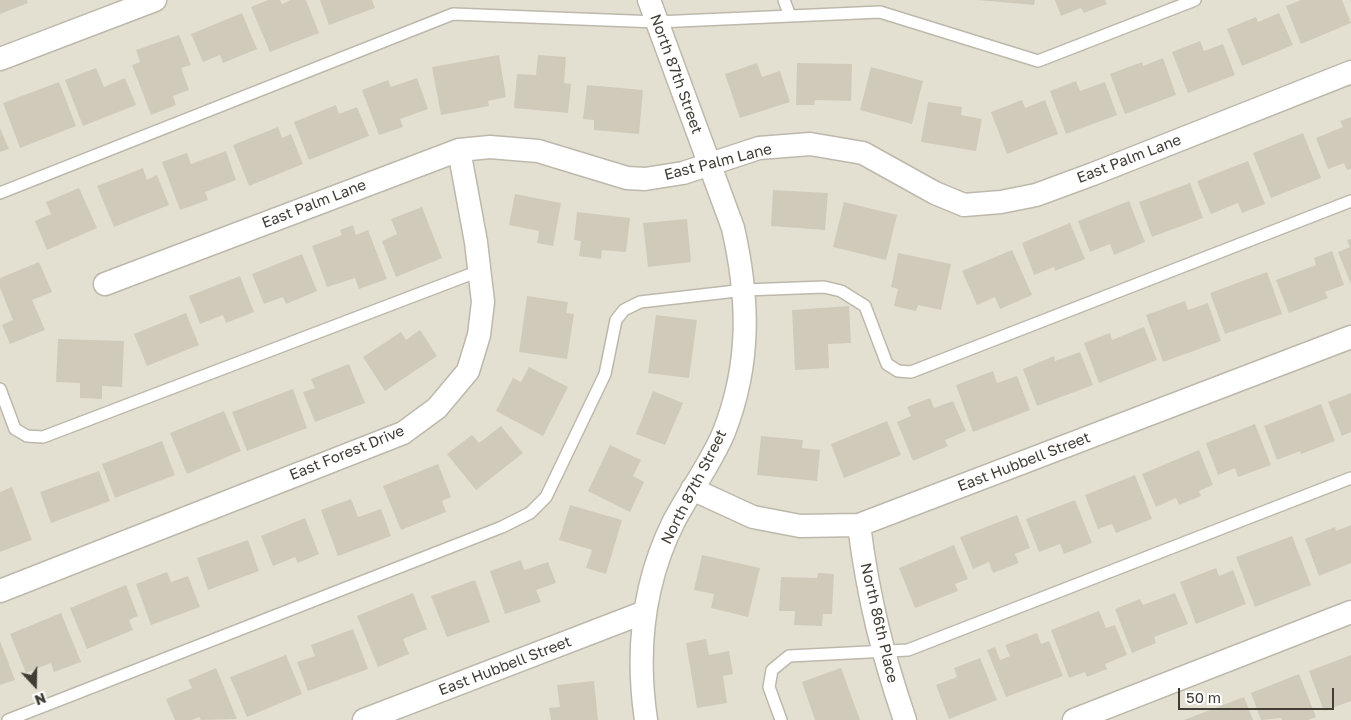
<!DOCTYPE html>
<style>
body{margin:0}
#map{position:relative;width:1351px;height:720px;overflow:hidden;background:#f0ede4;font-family:"Golos Text",sans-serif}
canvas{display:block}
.north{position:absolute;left:10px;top:660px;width:50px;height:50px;-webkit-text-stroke:4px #fff;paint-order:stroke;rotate:159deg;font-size:14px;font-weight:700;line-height:20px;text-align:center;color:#413d35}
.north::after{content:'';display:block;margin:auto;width:18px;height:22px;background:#413d35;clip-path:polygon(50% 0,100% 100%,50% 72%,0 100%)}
.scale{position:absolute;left:1178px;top:688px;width:156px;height:22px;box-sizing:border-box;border:2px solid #413d35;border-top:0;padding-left:6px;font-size:15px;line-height:18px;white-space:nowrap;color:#413d35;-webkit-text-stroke:4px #fff;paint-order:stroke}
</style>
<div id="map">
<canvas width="1351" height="720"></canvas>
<div class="north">N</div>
<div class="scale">50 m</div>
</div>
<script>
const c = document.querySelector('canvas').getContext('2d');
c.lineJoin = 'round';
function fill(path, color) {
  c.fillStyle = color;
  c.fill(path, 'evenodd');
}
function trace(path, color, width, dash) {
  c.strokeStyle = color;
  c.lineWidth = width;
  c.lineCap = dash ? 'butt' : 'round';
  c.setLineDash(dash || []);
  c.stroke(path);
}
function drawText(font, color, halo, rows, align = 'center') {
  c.font = font + ' "Golos Text",sans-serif';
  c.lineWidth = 5;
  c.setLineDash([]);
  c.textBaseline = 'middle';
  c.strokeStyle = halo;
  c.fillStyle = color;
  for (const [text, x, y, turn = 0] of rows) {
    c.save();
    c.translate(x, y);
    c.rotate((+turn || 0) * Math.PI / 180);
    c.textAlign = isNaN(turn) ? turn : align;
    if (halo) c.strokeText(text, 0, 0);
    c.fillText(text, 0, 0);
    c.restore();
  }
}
fill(new Path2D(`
 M0 0H1351V720H0Z`), '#e3e0d2');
fill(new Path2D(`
 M0 0H27L28 3 0 14Z
 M268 0H280L282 4 291 0H306L319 33 270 52 251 7Z
 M320 0H372L375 8 329 25Z
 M977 0H1035L1034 5Z
 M1055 0H1105L1107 4 1084 13 1081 8 1061 16Z
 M1301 0H1342L1351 23 1301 44 1286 6Z
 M242 13 257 49 223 63 220 55 203 62 191 34Z
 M1279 13 1293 45 1242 66 1227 29 1256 17 1258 22Z
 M179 35 191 65 181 68 189 90 173 96 176 105 151 115 132 65 140 62 136 50Z
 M1200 41 1204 51 1223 44 1235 75 1188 93 1172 52Z
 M499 55 506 97 488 101 489 106 441 115 432 67Z
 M538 55 566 57 564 83 571 84 568 113 514 108 517 74 536 75Z
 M1163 58 1176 95 1125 114 1110 74 1142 62 1143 66Z
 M757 63 762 77 780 71 790 102 740 118 725 74Z
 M797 63 852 64 851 101 815 100 814 105H796Z
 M871 67 923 81 912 124 860 110Z
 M96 68 104 87 125 78 136 105 83 126 65 80Z
 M417 78 428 109 400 119 403 127 379 135 362 90 388 80 391 87Z
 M1076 81 1080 91 1105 82 1117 115 1066 134 1050 91Z
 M59 82 76 126 20 148 3 103Z
 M587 85 643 90 639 134 594 130V120L583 119Z
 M1022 100 1025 108 1045 100 1058 134 1007 154 991 112Z
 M928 102 962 107 961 115 982 119 976 151 921 142Z
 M336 105 339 114 357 107 369 136 309 160 294 122Z
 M1351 117V169L1347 170 1344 163 1328 169 1316 138 1343 127 1340 121Z
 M278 127 282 138 291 134 303 164 249 186 233 145Z
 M0 128 9 149 0 152Z
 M1303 133 1321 178 1271 198 1253 153Z
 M226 151 236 180 205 192 208 200 180 210 162 162 187 153 191 164Z
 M1248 161 1265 204 1242 213 1238 203 1211 214 1197 181Z
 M143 168 147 180 157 175 169 205 114 227 97 186Z
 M1190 183 1203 218 1152 237 1139 202Z
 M79 188 97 228 47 250 35 221 51 214 46 202Z
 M773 190 828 193 825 230 771 226Z
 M515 194 561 203 553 246 537 243 539 231 509 225Z
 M1129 201 1145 242 1114 255 1110 244 1090 252 1078 221Z
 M844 202 897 215 886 260 833 247Z
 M422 207 442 258 396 277 382 241 397 234 391 219Z
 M577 212 630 218 626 252 602 250 601 259 579 256 581 241 574 240Z
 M687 219 691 262 648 267 643 223Z
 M1070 223 1085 259 1055 271 1054 267 1034 275 1022 243Z
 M353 225 356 235 368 230 387 279 359 289 355 278 327 287 312 246 342 235 340 230Z
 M1351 239V284L1338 252 1350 247 1347 240Z
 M1012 250 1032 295 1000 309 995 297 977 305 962 271Z
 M1332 251 1344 285 1325 292 1328 298 1289 313 1276 280 1316 265 1314 258Z
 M898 253 951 264 941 310 918 305 916 311 894 306 898 289 891 287Z
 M302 254 317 291 286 304 283 297 264 304 252 274Z
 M39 262 52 292 32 300 45 330 10 344 2 325 13 320 0 288V278Z
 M1267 272 1282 314 1225 334 1210 293Z
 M240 276 254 312 226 323 223 315 200 324 189 296Z
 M527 296 568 302 566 313 574 314 567 359 519 352Z
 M1185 301 1188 310 1208 303 1221 341 1163 362 1146 315Z
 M849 306 851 343 828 344 829 368 795 370 792 310Z
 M186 313 199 345 147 366 134 334Z
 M656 315 697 320 689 378 648 373Z
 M1144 327 1157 360 1099 383 1084 343 1110 333 1112 340Z
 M420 330 437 356 385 391 363 357 401 332 406 340Z
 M58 339 124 341 122 387 102 386V399L80 398V383L56 382Z
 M1080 352 1093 385 1037 406 1023 369 1054 356 1055 361Z
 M349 364 365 403 315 422 303 392 315 388 311 379Z
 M529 367 568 387 543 436 496 411 513 378 521 382Z
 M993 371 997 383 1017 376 1030 410 973 432 956 385Z
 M293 389 307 428 247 451 232 412Z
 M653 391 683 403 665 445 636 434Z
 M1351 393V432L1342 436 1328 402Z
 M930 398 934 408 953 401 966 431 945 440 948 446 913 461 897 422 911 416 907 407Z
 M1321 404 1335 441 1301 454 1300 451 1277 460 1264 426Z
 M224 411 241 451 187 474 170 433Z
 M887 421 901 455 844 478 831 444Z
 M1255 424 1271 465 1238 477 1235 468 1218 475 1206 443Z
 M501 426 523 453 476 490 447 454 472 435 479 443Z
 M761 436 803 440 802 448 820 450 817 481 757 475Z
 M162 441 175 475 115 498 102 464Z
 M610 445 641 460 633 476 644 482 630 512 588 491Z
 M1199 450 1213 485 1199 491 1201 496 1179 505 1176 498 1156 507 1142 474Z
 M438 464 451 497 442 501 446 512 401 530 383 486Z
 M99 471 110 501 51 523 40 492Z
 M1135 475 1152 519 1116 533 1112 524 1098 529 1085 495Z
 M12 487 32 540 0 552V492Z
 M351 499 358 517 381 509 391 536 338 556 321 510Z
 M1075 500 1092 543 1064 554 1060 544 1039 552 1026 519Z
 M570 505 622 520 606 574 586 568 592 550 559 540Z
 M1017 515 1030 548 1015 554 1019 563 993 573 989 562 973 569 960 537Z
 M305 518 319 554 298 563 295 557 273 566 261 536Z
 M1351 525V563L1319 576 1305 539 1335 527 1336 531Z
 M1292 536 1311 585 1255 607 1236 557Z
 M248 540 259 571 208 590 197 558Z
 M954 545 968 579 955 584 958 591 915 608 899 568Z
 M702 555 760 568 748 617 711 608 714 594 694 590Z
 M521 560 524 570 548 562 556 583 536 590 541 602 505 614 490 571Z
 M1216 568 1219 576 1233 570 1246 604 1196 624 1180 582Z
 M167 572 171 582 188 576 200 607 151 625 136 584Z
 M818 573 834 574 832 614H823L822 626 794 625 795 611H779L781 577 817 578Z
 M475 580 490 622 447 637 431 596Z
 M126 585 138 616 129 620 133 630 87 649 70 608Z
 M413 593 427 629 403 639 409 654 378 667 357 616Z
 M1175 593 1188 624 1154 637 1156 643 1132 653 1115 609 1140 599 1143 605Z
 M1099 611 1106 628 1115 625 1127 655 1105 664 1107 669 1087 677 1085 672 1069 678 1051 630Z
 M61 613 81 662 54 672 51 663 26 673 10 634Z
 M353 629 368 669 308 691 297 662 315 656 311 645Z
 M1037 633 1041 644 1049 641 1063 676 1006 697 987 650 995 647 1000 660 1010 656 1005 645Z
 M706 639 709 655 729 651 733 674 723 676 727 703 697 708 686 643Z
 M0 641 15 680 0 685Z
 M286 655 302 694 247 717 230 677Z
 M1351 655V701L1324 711 1309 671Z
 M980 658 997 700 949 719 936 685 957 677 954 668Z
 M216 668 237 719 201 720 199 717 192 720H175L166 699 192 688 188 680Z
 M841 668 860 720H815L802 682Z
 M1299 674 1316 717 1308 720H1282L1281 718 1261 720 1251 693Z
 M594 681 598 720H551L549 708 560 707 557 685Z
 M1244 697 1253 720H1184Z`), '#d0cabb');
const service = new Path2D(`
 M784 0 790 16
 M0 193 453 14 657 22 880 12 1038 61 1195 0
 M0 389 15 429 27 436 43 437 479 271
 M8 720 502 527 530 513 546 497 605 374 616 320 624 310 640 302 745 290 824 287 841 291 865 306 887 364 898 371 911 372 1351 201
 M781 720 769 687 772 670 789 656 908 650 1351 478`);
const minor = new Path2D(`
 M0 59 155 0
 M105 284 459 150 490 147 538 151 627 178 645 179 683 173 759 148 810 144 863 153 935 193 964 205 1001 202 1036 195 1093 174 1351 72
 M692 489 753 517 800 526 859 525 1351 337
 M859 525C868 596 882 653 905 720
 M0 591 403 433 437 408 468 371 479 335 483 302 476 242 459 150
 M364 720 645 612
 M646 720C636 652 643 583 674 521 690 491 711 463 724 432 751 363 749 299 733 228L649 0
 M1074 720 1351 612`);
trace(service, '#bdb8ab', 14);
trace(minor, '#bdb8ab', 25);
trace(service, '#fff', 11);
trace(minor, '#fff', 22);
drawText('15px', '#413d35', '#fff', [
 ["North 87th Street",676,74,70],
 ["East Palm Lane",1129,159,-21],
 ["East Palm Lane",718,162,-14],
 ["East Palm Lane",314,204,-21],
 ["East Forest Drive",347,453,-22],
 ["East Hubbell Street",1024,462,-21],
 ["North 87th Street",694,487,-63],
 ["North 86th Place",879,623,77],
 ["East Hubbell Street",505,666,-21]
]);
</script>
